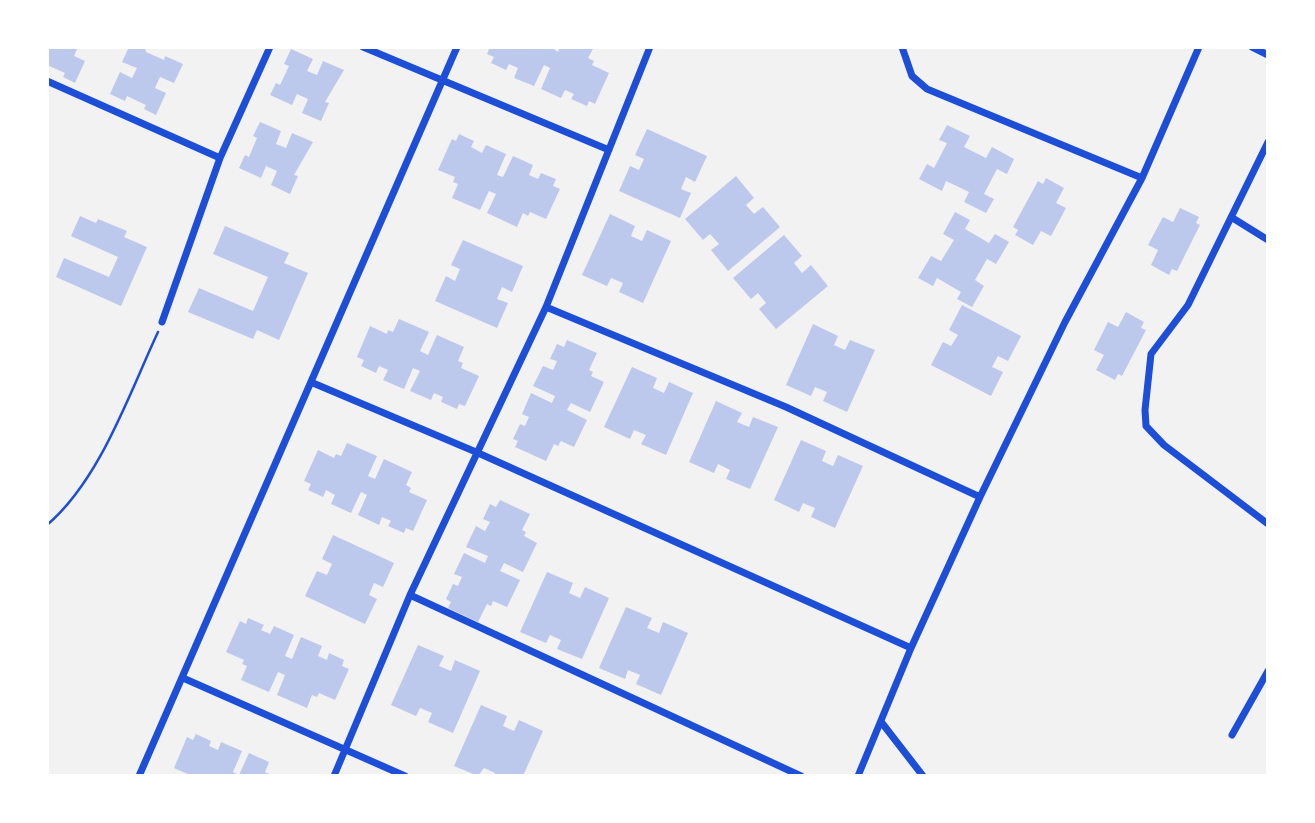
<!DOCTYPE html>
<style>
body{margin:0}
#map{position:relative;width:1315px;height:823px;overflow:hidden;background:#f2f2f2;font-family:Signika,sans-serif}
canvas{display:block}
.frame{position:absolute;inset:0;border:49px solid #fff;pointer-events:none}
</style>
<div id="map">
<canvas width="1315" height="823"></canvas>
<div class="frame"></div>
</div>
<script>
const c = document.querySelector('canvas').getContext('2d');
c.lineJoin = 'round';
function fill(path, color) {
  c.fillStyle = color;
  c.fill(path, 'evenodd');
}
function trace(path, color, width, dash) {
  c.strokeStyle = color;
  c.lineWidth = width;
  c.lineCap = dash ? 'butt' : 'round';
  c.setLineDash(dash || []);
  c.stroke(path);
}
fill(new Path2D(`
 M47 47H78L74 56 85 61 75 83 63 77 65 73 47 65Z
 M129 47H145L146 52 164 60 165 56 183 64 174 83 160 77 155 88 166 93 156 115 144 109 146 105 127 96 125 101 110 94 120 72 132 78 137 68 122 62Z
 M490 47H551L558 52 560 47H594L588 58 594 61 592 65 609 73 595 104 589 101 587 106 571 99 574 94 565 90 561 98 541 89 550 68 544 65 534 86 514 78 518 68 509 64 506 70 491 63 494 57 487 54Z
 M291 49 313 59 307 71 317 75 323 61 344 70 325 102 329 103 321 121 302 113 308 99 297 94 292 105 270 95 276 83 280 85 289 66 284 64Z
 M260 122 281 131 276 144 286 148 292 133 313 142 294 175 298 176 290 194 271 185 277 171 266 166 261 178 239 168 245 155 249 157 257 138 253 136Z
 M947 125 970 136 964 147 986 158 992 147 1014 159 1007 174 997 169 984 194 994 199 986 213 964 202 969 192 946 181 942 191 919 179 927 164 934 168 947 143 939 140Z
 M647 129 707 156 695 182 686 177 681 189 691 193 680 218 619 191 630 166 639 170 644 159 635 155Z
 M459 134 474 141 471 147 482 153 486 145 506 154 497 175 503 177 513 156 533 165 529 175 538 179 541 173 556 179 553 186 560 189 546 219 530 212 528 216 523 213 517 227 487 213 496 194 489 191 480 210 452 198 458 184 453 182 455 177 438 170 452 139 456 141Z
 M736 176 754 198 746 205 754 214 763 207 780 227 728 271 711 250 719 244 710 234 703 240 685 219Z
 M1046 178 1064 188 1056 203 1066 208 1051 236 1041 231 1033 245 1015 235 1018 230 1013 227 1038 181 1043 184Z
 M1180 208 1199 217 1196 223 1200 225 1177 271 1172 269 1169 275 1151 265 1158 250 1148 245 1163 217 1173 222Z
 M955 212 970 220 965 229 989 243 995 234 1009 242 996 264 987 259 975 280 984 286 972 307 957 299 961 292 937 278 933 286 918 278 931 256 941 261 954 240 943 234Z
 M610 214 635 226 631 236 642 241 647 230 671 241 643 303 619 292 623 283 611 278 607 286 582 275Z
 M80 216 96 223 98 219 127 231 124 237 147 247 121 306 56 277 64 258 109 277 118 257 71 236Z
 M225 226 289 253 284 263 308 273 279 340 257 330 253 339 188 312 199 288 253 311 268 277 213 254Z
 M784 235 802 256 794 263 802 273 811 265 828 286 776 329 759 309 766 303 758 293 751 299 733 278Z
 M463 240 523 266 512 292 502 287 497 299 508 303 497 328 435 301 446 276 455 281 460 269 451 265Z
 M962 305 1021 336 1008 361 998 356 992 367 1003 372 991 396 931 365 943 342 951 346 958 335 949 330Z
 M1126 312 1144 322 1141 328 1146 330 1122 376 1118 374 1115 380 1096 370 1104 355 1094 350 1108 322 1118 327Z
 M399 319 429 332 420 351 428 355 437 335 464 347 458 361 463 363 461 368 479 376 465 406 459 404 457 409 441 402 443 397 434 393 431 400 410 391 420 371 413 368 404 389 383 380 388 370 379 366 376 373 361 366 364 360 357 357 370 326 387 334 388 330 393 332Z
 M813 324 838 336 834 345 845 350 850 340 875 350 847 412 823 401 827 392 815 387 811 396 786 385Z
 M567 340 597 353 589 370 593 372 591 376 604 382 590 412 571 403 567 410 587 420 574 447 561 441 558 446 554 444 546 461 515 447 518 441 513 439 520 424 525 426 529 417 522 414 531 393 552 403 555 396 533 386 543 366 553 370 557 361 550 359 557 344 564 347Z
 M632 367 657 378 653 388 664 393 669 382 693 393 666 455 641 444 646 435 634 430 630 439 604 427Z
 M716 401 742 413 737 422 749 427 753 417 778 427 750 489 726 479 730 470 718 464 714 473 689 462Z
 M801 440 826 451 822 461 833 466 838 455 863 466 835 528 811 517 815 508 803 503 799 512 774 500Z
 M347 443 377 456 368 476 375 479 384 459 412 472 406 485 411 488 409 492 427 500 413 531 406 528 404 533 388 526 391 521 382 517 379 525 358 515 367 495 361 492 351 513 331 504 335 495 326 490 323 497 308 490 311 484 304 481 318 450 334 458 336 454 341 456Z
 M500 500 530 514 522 530 526 532 524 536 537 543 523 572 504 563 500 571 520 580 507 607 493 601 491 606 487 604 478 622 448 608 451 602 446 599 453 584 458 586 462 577 454 574 464 553 485 563 488 556 466 547 476 526 485 531 490 522 483 519 490 504 496 507Z
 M333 535 394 563 383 587 374 583 369 595 377 599 365 624 305 596 317 571 327 575 332 564 322 559Z
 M547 572 573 583 569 593 580 598 585 587 609 598 582 659 557 649 561 640 550 635 546 643 520 632Z
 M626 607 652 618 647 628 659 633 663 622 688 633 661 695 636 684 640 675 628 670 625 679 599 668Z
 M248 618 264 625 261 630 270 634 274 626 294 635 285 656 292 659 301 637 322 646 318 656 327 660 329 653 344 660 342 666 349 669 335 700 319 693 317 697 312 695 307 708 277 695 285 675 278 672 269 692 241 680 247 666 242 664 244 660 226 652 240 621 246 624Z
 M418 645 444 656 439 666 451 671 455 660 480 671 453 733 428 722 432 713 420 708 416 716 391 705Z
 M481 705 507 716 503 726 514 731 519 720 543 731 523 776H494L495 773 484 768 478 776 454 766Z
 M196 734 211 741 209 746 218 750 221 742 242 751 233 772 239 775 249 753 269 762 265 772 274 776H192L174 768 187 737 193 740Z`), '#bdc9ec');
trace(new Path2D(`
 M47 525C100 480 129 394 158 332`), '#1d4ed8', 2.5);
trace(new Path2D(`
 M363 47 609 150
 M902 47 912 76 927 89 1142 178
 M1252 47 1268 55
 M47 81 220 158
 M1268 142 1188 305 1151 354 1145 410 1146 426 1164 445 1268 524
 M1231 217 1268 240
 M546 307 786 407 980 497
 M162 322 220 158 270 47
 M313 383 476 452 911 648
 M410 595 801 776
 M183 678 405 776
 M882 723 923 776
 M1232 735 1268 671
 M139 776 457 47
 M334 776 410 595 546 307 650 47
 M858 776 911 648 980 497 1065 322 1142 178 1199 47`), '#1d4ed8', 7);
</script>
